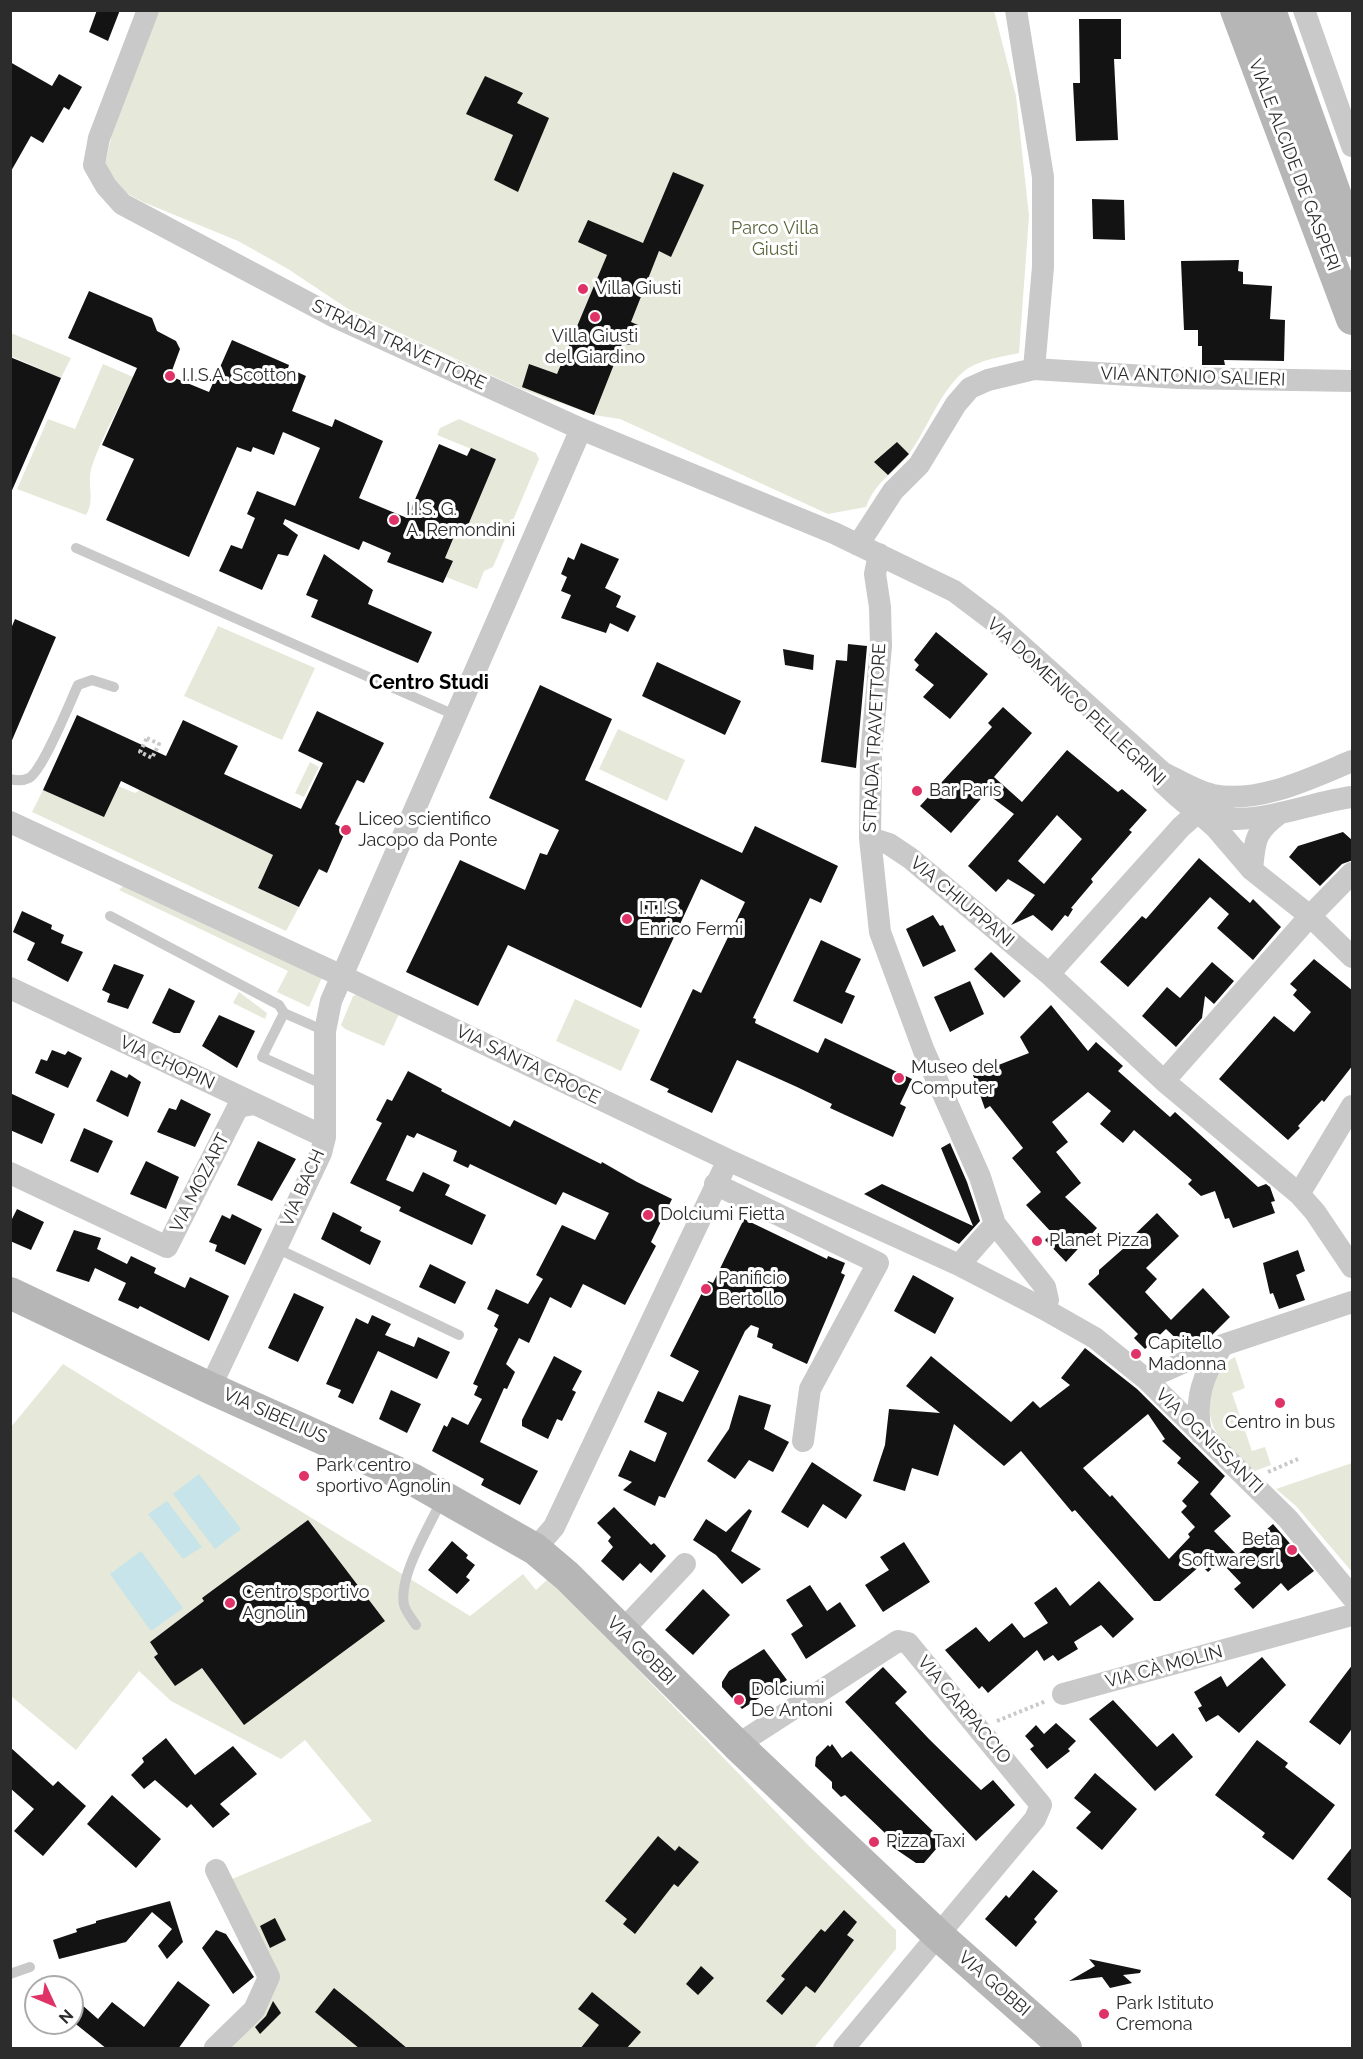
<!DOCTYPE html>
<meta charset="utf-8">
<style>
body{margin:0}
#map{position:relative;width:1363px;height:2059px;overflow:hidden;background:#fff;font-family:Raleway,sans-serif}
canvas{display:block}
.frame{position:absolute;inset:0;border:12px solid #2c2c2c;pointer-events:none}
.north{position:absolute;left:24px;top:1975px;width:60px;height:60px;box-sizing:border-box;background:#fff;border:2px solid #ababab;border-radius:50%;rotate:134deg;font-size:16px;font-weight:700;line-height:24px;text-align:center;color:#2c2c2c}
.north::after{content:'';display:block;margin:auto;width:21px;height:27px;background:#df3267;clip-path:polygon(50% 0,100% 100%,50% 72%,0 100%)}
</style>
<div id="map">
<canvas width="1363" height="2059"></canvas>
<div class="frame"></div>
<div class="north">N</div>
</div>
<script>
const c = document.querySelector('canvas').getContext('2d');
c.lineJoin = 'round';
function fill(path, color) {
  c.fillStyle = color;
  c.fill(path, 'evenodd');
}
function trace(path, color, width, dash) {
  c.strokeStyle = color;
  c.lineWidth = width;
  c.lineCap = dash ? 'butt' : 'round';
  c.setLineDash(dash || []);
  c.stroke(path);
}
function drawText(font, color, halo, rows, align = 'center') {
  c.font = font + ' Raleway,sans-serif';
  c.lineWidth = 6;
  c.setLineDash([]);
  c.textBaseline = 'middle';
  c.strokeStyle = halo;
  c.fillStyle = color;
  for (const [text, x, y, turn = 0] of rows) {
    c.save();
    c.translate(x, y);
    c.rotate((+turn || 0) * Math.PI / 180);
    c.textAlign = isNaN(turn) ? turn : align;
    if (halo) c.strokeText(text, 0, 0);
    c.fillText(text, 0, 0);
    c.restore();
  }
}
fill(new Path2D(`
 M153 11H994L1016 96 1029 216 1019 353C1001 357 976 360 962 373 938 395 928 428 909 454 892 476 877 479 866 507L828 514 620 419 594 415 521 389 348 309 288 269 238 241 143 202 116 188 105 166 117 110Z
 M11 333 71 358 61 378 13 357 11 362Z
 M103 364 133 377C120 406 102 436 92 466 86 484 96 499 86 515L17 489 48 419 75 429Z
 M459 419 536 453 539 459 493 567 484 571 477 589 446 577 452 561 445 558 458 527 466 530 496 459 437 435 440 428Z
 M218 626 315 668 282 740 184 696Z
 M618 729 685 760 667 801 599 769Z
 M310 762 319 767 304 797 295 793Z
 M118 786 135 793 140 790 273 855 258 888 275 896 284 895 282 900 299 907 286 931 32 812 43 790 103 816Z
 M130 879 323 975 309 1007 277 992 288 971 119 890Z
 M239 992 267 1013 265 1019 233 1003Z
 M358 994 400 1012 384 1046 345 1029 341 1025 353 996Z
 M575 999 640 1030 621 1071 556 1041Z
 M1235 1357 1245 1388 1232 1393 1252 1451 1265 1447 1271 1465 1255 1471C1226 1444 1203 1433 1211 1390 1213 1377 1223 1363 1235 1357Z
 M63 1364 470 1616 523 1574 536 1590 549 1578 809 1846 896 1930V1949L814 2048H222L270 1998 232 1879 372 1821 305 1740 281 1759 171 1701 139 1671 76 1750 11 1696V1427Z
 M1352 1463V1572L1296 1506 1276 1489Z`), '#e6e9d9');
fill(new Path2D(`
 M199 1474 241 1529 215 1549 173 1494Z
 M167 1501 202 1547 183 1559 148 1514Z
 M141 1551 183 1608 151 1631 110 1574Z`), '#c6e4e9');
fill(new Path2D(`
 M97 10H120L108 41 89 32Z
 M1079 19H1121V59H1114L1118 140 1076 141 1073 83H1080Z
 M10 62 52 86 59 74 82 87 69 110 64 107 43 143 31 136 10 173Z
 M485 76 523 93 517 103 549 118 518 192 494 180 513 135 466 114Z
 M673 172 704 185 671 257 659 251 631 322 638 325 639 329 633 345 622 344 594 415 522 387 529 364 557 374 607 255 578 242 588 220 643 243Z
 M1092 199 1124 200 1125 240 1093 239Z
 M1239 260 1238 271 1243 272V284L1272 286 1270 319 1285 320 1284 361 1224 360 1225 365H1202V346H1198V330H1184L1181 261Z
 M89 291 152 318 157 331 176 341 180 349 170 376 209 392 232 340 289 365 288 368 306 376 292 411 332 427 335 419 383 441 359 498 407 518 439 444 467 456 471 448 496 459 466 530 458 527 445 558 453 561 443 583 387 562 391 553 363 541 359 550 285 519 283 524 298 535 288 556 278 554 262 590 219 571 231 545 242 549 255 518 247 514 257 491 295 506 320 448 283 432 274 455 253 447 251 452 237 447 189 557 106 520 134 459 102 445 137 368 68 338Z
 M10 357 61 378 10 495Z
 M897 442 909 454 888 475 874 462Z
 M581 543 619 559 605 588 621 596 616 607 636 616 628 632 610 623 606 633 561 618 571 595 561 591 567 577 561 574 568 557 574 560Z
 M324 554 373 590 368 604 432 632 418 663 311 617 318 600 306 595Z
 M15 619 56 637 10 745V631Z
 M936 632 988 674 950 719 923 697 934 685 915 670 919 665 914 660Z
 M848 644 867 646 856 768 821 762 836 660 847 661Z
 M783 649 814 655 813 670 785 665Z
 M657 662 741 701 725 735 642 696Z
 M540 685 612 719 585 780 742 853 755 826 838 866 821 903 810 898 753 1018 756 1019 755 1023 818 1053 825 1038 912 1079 900 1104 906 1107 893 1137 830 1108 832 1104 797 1087 737 1060 712 1113 667 1092 669 1089 650 1080 693 989 701 993 745 902 701 879 641 1008 508 945 478 1006 406 972 460 860 525 890 540 853 547 855 559 830 489 798Z
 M1003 707 1032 733 994 777 1022 802 1067 750 1118 792 1122 789 1147 810 1129 830 1132 832 1091 879 1093 882 1071 908 1073 909 1068 917 1065 915 1052 931 1033 915 1011 925 1035 895 1008 879 996 892 968 866 1014 814 986 793 951 833 920 806 992 727 988 723ZM1057 815 1082 839 1044 884 1018 861Z
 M317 711 384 743 364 783 357 780 335 824 346 830 327 873 319 869 299 907 258 888 273 855 121 781 104 817 43 790 77 715 166 756 183 720 238 746 224 774 301 809 323 763 298 751Z
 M1343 832 1353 841V860L1342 864 1320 886 1289 857 1298 846Z
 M1199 858 1250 903 1253 899 1281 927 1253 960 1217 928 1229 914 1210 897 1128 987 1100 962 1142 916 1146 919Z
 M22 911 52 925 51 929 64 935 61 943 83 952 68 982 27 960 35 943 13 932Z
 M933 915 940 926 943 925 956 951 923 967 906 929Z
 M821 940 861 959 845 992 855 996 842 1024 793 1001Z
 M991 952 1021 981 1004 998 974 969Z
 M1314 959 1353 991V1065L1324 1102 1322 1100 1298 1126 1300 1128 1288 1140 1219 1079 1274 1016 1294 1032 1311 1012 1293 995 1297 990 1290 984Z
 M1212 962 1234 981 1214 1004 1205 996 1202 1018 1176 1047 1142 1016 1167 987 1180 998Z
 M114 964 144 975 128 1009 107 1002 110 994 102 990Z
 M970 981 984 1014 950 1032 934 997Z
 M169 988 195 1001 180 1033H174L152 1023Z
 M1051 1005 1088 1051 1096 1042 1123 1066 1118 1071 1170 1117 1175 1112 1258 1187 1266 1184 1270 1187 1275 1201 1271 1202 1275 1213 1233 1228 1229 1218 1225 1219 1215 1191 1201 1196 1188 1184 1192 1180 1134 1130 1123 1143 1100 1124 1111 1111 1088 1092 1052 1122 1068 1142 1056 1152 1081 1183 1065 1197 1097 1228 1066 1262 1045 1240 1052 1233 1026 1205 1041 1192 1012 1158 1023 1148 990 1106 985 1109 973 1075 1029 1053 1020 1037Z
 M219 1015 255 1031 237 1068 202 1046Z
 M52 1050 65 1055 68 1051 82 1058 68 1088 35 1073 41 1059 47 1061Z
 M111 1070 127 1078 129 1074 141 1082 128 1117 96 1101Z
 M408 1071 442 1089 441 1091 510 1127 514 1120 601 1164 602 1162 637 1182 672 1199 651 1242 656 1246 625 1305 583 1284 571 1308 550 1297 529 1343 519 1338 506 1364 515 1372 507 1389 504 1388 480 1442 538 1471 520 1505 481 1485 484 1479 432 1451 444 1425 447 1427 452 1417 468 1425 482 1399 474 1395 478 1386 473 1384 498 1329 494 1326 499 1315 487 1309 496 1289 528 1304 543 1279 536 1275 562 1225 595 1240 609 1213 563 1192 556 1205 470 1164 468 1168 453 1161 457 1151 417 1133 414 1138 407 1135 386 1180 413 1192 423 1172 450 1185 445 1195 486 1215 472 1245 399 1211 401 1207 350 1183 382 1123 376 1120 387 1099 392 1101Z
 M10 1093 55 1114 42 1144 10 1130Z
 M181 1099 211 1114 195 1147 157 1132 169 1108 176 1110Z
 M84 1128 113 1141 98 1173 70 1161Z
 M258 1141 296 1159 272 1201 237 1185Z
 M950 1143 967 1182 980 1221 959 1244 864 1194 882 1184 973 1226 941 1148Z
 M146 1161 179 1177 166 1209 130 1194Z
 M17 1209 44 1222 31 1250 10 1241V1223Z
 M333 1212 362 1227 360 1231 381 1241 370 1265 321 1239Z
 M1157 1213 1179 1236 1146 1268 1157 1279 1145 1292 1171 1320 1203 1288 1230 1317 1212 1335 1207 1331 1195 1342 1185 1347 1166 1329 1145 1349 1134 1338 1138 1334 1088 1284 1099 1274V1270L1133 1240 1131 1238Z
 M232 1214 262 1229 245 1265 215 1251 217 1245 209 1242 222 1215 230 1219Z
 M744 1219 827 1259 828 1256 845 1263 841 1273 845 1275 807 1364 772 1348 773 1344 757 1337 759 1328 751 1325 745 1331 665 1498 659 1496 655 1506 623 1490 632 1482 618 1476 630 1450 655 1462 667 1433 644 1422 658 1391 683 1402 699 1371 670 1356 708 1281 713 1283Z
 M74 1230 101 1238 97 1249 127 1264 131 1256 156 1268 154 1273 185 1288 190 1277 229 1296 209 1341 140 1306 138 1309 118 1300 126 1283 95 1268 89 1282 56 1271Z
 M1298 1250 1305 1271 1296 1275 1305 1300 1279 1309 1273 1293 1270 1294 1263 1263Z
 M430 1264 466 1282 455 1304 419 1287Z
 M913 1275 954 1298 935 1334 894 1311Z
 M294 1293 324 1307 298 1362 268 1348Z
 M372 1315 391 1324 385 1335 414 1347 418 1337 450 1352 437 1379 378 1351 353 1404 338 1397 341 1390 326 1384 356 1318 368 1324Z
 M1085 1348 1137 1389 1225 1476 1210 1494 1231 1516 1214 1531 1237 1555 1273 1524 1314 1571 1288 1591 1281 1583 1253 1609 1234 1589 1241 1583 1220 1561 1208 1572 1201 1565 1160 1601H1154L1075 1510 1072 1512 1021 1451 1004 1466 954 1424 938 1476 912 1468 905 1491 873 1481 885 1445 889 1409 940 1413 906 1386 931 1356 1011 1422 1033 1401 1040 1408 1070 1385 1061 1378ZM1148 1414 1165 1439 1162 1441 1181 1458 1177 1463 1199 1482 1182 1501 1187 1506 1181 1512 1195 1527 1188 1534 1190 1537 1169 1559 1112 1495 1110 1497 1083 1468Z
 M554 1356 582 1371 572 1390 576 1392 562 1421 557 1419 548 1439 522 1426V1420Z
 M391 1390 421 1404 407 1433 379 1419Z
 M739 1395 771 1405 764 1429 789 1442 773 1472 749 1460 735 1479 707 1461 729 1429Z
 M812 1462 862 1495 846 1519 823 1504 808 1528 781 1512Z
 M614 1507 651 1545 654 1543 666 1556 651 1573 640 1563 623 1581 601 1561 613 1547 608 1541 611 1537 597 1523Z
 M749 1509 752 1511 731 1551 761 1569 742 1584 716 1555 693 1540 706 1519 726 1532Z
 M308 1520 385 1621 244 1725 202 1668 175 1686 154 1657 158 1654 150 1642 204 1601 202 1598Z
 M452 1541 468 1555 466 1558 475 1565 466 1577 470 1580 457 1594 428 1570Z
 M904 1542 930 1582 883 1612 865 1585 889 1570 880 1557Z
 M1099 1581 1134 1619 1113 1638 1101 1625 1074 1642 1078 1649 1058 1661 1053 1655 1044 1661 1037 1650 988 1693 982 1686 979 1689 945 1650 976 1627 989 1642 1012 1623 1024 1638 1048 1623 1034 1603 1056 1587 1070 1606Z
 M810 1585 827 1611 840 1602 856 1626 806 1659 791 1634 803 1626 786 1600Z
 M703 1589 730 1615 693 1655 665 1630Z
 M764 1649 787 1680 742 1709 722 1687V1682L729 1671Z
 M1262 1657 1286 1685 1239 1733 1218 1715 1206 1722 1198 1708 1202 1706 1194 1692 1221 1676 1227 1687Z
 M1353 1664V1727L1340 1745 1309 1722Z
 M883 1667 907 1692 895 1703 929 1739 981 1790 993 1780 1015 1805 976 1841 845 1702Z
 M1113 1700 1157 1747 1173 1733 1193 1757 1155 1791 1089 1719Z
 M1056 1723 1076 1741 1068 1749 1070 1751 1047 1769 1030 1749 1034 1746 1025 1736 1036 1725 1044 1734Z
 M166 1738 195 1775 233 1746 257 1774 220 1804 230 1814 213 1828 191 1804 187 1808 155 1780 144 1789 131 1775 144 1762 142 1758Z
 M1257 1740 1288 1763 1285 1767 1335 1805 1293 1860 1262 1837 1265 1833 1215 1795Z
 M832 1744 842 1758 851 1751 943 1841 924 1863H916L894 1848 886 1840V1834L845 1795 841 1797 832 1788V1782L815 1766 816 1757 828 1745 830 1747Z
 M10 1747 53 1786 58 1781 86 1806 43 1856 14 1831 34 1809 10 1788Z
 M1095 1773 1137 1809 1102 1850 1076 1828 1091 1812 1074 1798Z
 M112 1795 161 1839 136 1868 87 1824Z
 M658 1836 675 1851 679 1846 699 1862 678 1887 674 1884 635 1934 623 1924 627 1919 605 1901Z
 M1353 1846V1900L1327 1879Z
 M1033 1870 1058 1891 1034 1919 1037 1922 1016 1947 985 1919 1006 1895 1009 1898Z
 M170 1901 183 1942 167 1959 158 1946 172 1929 152 1912 126 1942 59 1959 53 1940 77 1932 76 1929 96 1923V1921Z
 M844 1910 857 1922 847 1935 854 1940 815 1993 806 1986 782 2015 766 2001 785 1979 781 1976 821 1929 825 1932Z
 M275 1918 286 1940 270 1948 260 1926Z
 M216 1930 226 1934 254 1977 233 1994 202 1948Z
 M1089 1959 1141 1970 1140 1973 1123 1975 1132 1983 1110 1988 1102 1977 1069 1981 1095 1966Z
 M701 1966 714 1978 698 1995 686 1984Z
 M178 1981 210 2005 178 2049H107L72 2021V1996L98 2019 112 2002 144 2027Z
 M334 1988 365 2013 408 2049H360L315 2012Z
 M592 1992 641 2032 626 2049H580L599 2025 578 2009Z
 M273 2001 281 2013 260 2034 255 2027 266 2016Z`), '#131313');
trace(new Path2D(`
 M147 738 159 744 152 758 140 752Z
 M1268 1472 1298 1459
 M997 1721 1046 1701`), '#c9c9c9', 4, [3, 3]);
trace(new Path2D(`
 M76 548 457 716
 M10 779C17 781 23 781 29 778 43 770 70 702 78 685L92 680 114 687
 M110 916 279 1005 284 1013 325 1031
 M284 1013 262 1057 324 1085
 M276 1248 459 1335
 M416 1625C412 1619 406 1612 404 1605 398 1576 430 1526 442 1499
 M10 1974 30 1967`), '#c9c9c9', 10);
trace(new Path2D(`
 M148 10 99 138 94 165 106 186 122 204 335 317 581 429 834 533 954 591 995 622 1162 772C1178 780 1195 791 1213 795 1259 804 1311 778 1352 761
 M1016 10 1043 177V267L1034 369
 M1304 10 1352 146
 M858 545 893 491 919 465 956 404 970 388 988 380 1034 369 1178 378 1352 381
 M879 554 875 574 880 607 881 646 871 755 870 838 880 932 924 1051 980 1177 995 1224 1045 1287 1048 1300 1044 1309
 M1163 783C1172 791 1187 807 1199 812 1248 832 1303 803 1352 797
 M10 822 342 976 728 1160 959 1265 1044 1309 1095 1338 1146 1379 1288 1519 1352 1597
 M870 838 889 844 910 858 1049 974 1164 1081 1299 1194
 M1252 870C1255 840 1254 832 1280 813
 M1049 974 1181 827 1198 812 1216 828 1252 870 1310 916 1352 957
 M10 988 325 1137
 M1164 1081 1310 916 1352 873
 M1352 1106 1299 1194 1315 1212 1352 1267
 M10 1173 167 1247 238 1107 254 1104
 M715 1184 878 1263 810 1389 803 1441
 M959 1265 995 1224
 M1146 1379 1223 1345 1352 1302
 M210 1388 321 1153 325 1137V1031L331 1001 581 429
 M1201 1434C1194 1398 1203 1374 1223 1345
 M535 1549 554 1527 728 1160
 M621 1632 685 1564
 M1063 1694 1352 1615
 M737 1745 898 1641 908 1643 1041 1805 1035 1819 844 2048
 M215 2048 254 2010 269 1977 216 1870`), '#c9c9c9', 22);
trace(new Path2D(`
 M1236 10 1352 319
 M1270 10 1352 241
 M10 1293 210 1388 412 1479 535 1549 567 1576 737 1745 938 1935 1066 2048`), '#b6b6b6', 32);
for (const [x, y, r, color] of [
 [583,289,6,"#df3267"],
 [595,317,6,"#df3267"],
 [170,376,6,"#df3267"],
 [394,520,6,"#df3267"],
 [917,791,6,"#df3267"],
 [346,830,6,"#df3267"],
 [627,919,6,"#df3267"],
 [899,1078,6,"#df3267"],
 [648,1215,6,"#df3267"],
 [1037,1241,6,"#df3267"],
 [706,1289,6,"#df3267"],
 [1136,1354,6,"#df3267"],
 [1280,1403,6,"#df3267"],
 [304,1476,6,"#df3267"],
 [1292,1550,6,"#df3267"],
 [230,1603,6,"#df3267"],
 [739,1700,6,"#df3267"],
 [874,1842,6,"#df3267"],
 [1104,2014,6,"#df3267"]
]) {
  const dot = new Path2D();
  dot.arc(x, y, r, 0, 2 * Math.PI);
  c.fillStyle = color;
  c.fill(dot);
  trace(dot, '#fff', 2);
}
drawText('18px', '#2c2c2c', '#fff', [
 ["VIALE ALCIDE DE GASPERI",1294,165,69],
 ["STRADA TRAVETTORE",399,345,25],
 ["VIA ANTONIO SALIERI",1193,377,2],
 ["VIA DOMENICO PELLEGRINI",1076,702,43],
 ["STRADA TRAVETTORE",875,738,-87],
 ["VIA CHIUPPANI",962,902,40],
 ["VIA CHOPIN",167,1063,25],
 ["VIA SANTA CROCE",528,1065,26],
 ["VIA MOZART",200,1183,-63],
 ["VIA BACH",303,1188,-66],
 ["VIA SIBELIUS",275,1416,24],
 ["VIA OGNISSANTI",1209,1441,44],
 ["VIA GOBBI",641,1651,45],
 ["VIA CÀ MOLIN",1164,1667,-15],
 ["VIA CARPACCIO",964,1710,50],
 ["VIA GOBBI",994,1984,41]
]);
drawText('18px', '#59653b', '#fff', [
 ["Parco Villa",775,229],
 ["Giusti",775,250]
]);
drawText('18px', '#2c2c2c', '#fff', [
 ["Villa Giusti",595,289],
 ["Villa Giusti",595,337,"center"],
 ["del Giardino",595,358,"center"],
 ["I.I.S.A. Scotton",182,376],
 ["I.I.S. G.",406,510],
 ["A. Remondini",406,531],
 ["Bar Paris",929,791],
 ["Liceo scientifico",358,820],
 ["Jacopo da Ponte",358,841],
 ["I.T.I.S.",639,909],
 ["Enrico Fermi",639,930],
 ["Museo del",911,1068],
 ["Computer",911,1089],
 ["Dolciumi Fietta",660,1215],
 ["Planet Pizza",1049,1241],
 ["Panificio",718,1279],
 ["Bertollo",718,1300],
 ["Capitello",1148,1344],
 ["Madonna",1148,1365],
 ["Centro in bus",1280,1423,"center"],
 ["Park centro",316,1466],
 ["sportivo Agnolin",316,1487],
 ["Beta",1280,1540,"right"],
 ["Software srl",1280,1561,"right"],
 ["Centro sportivo",242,1593],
 ["Agnolin",242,1614],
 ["Dolciumi",751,1690],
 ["De Antoni",751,1711],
 ["Pizza Taxi",886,1842],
 ["Park Istituto",1116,2004],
 ["Cremona",1116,2025]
], 'left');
drawText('bold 20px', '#000', '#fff', [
 ["Centro Studi",429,683]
]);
</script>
